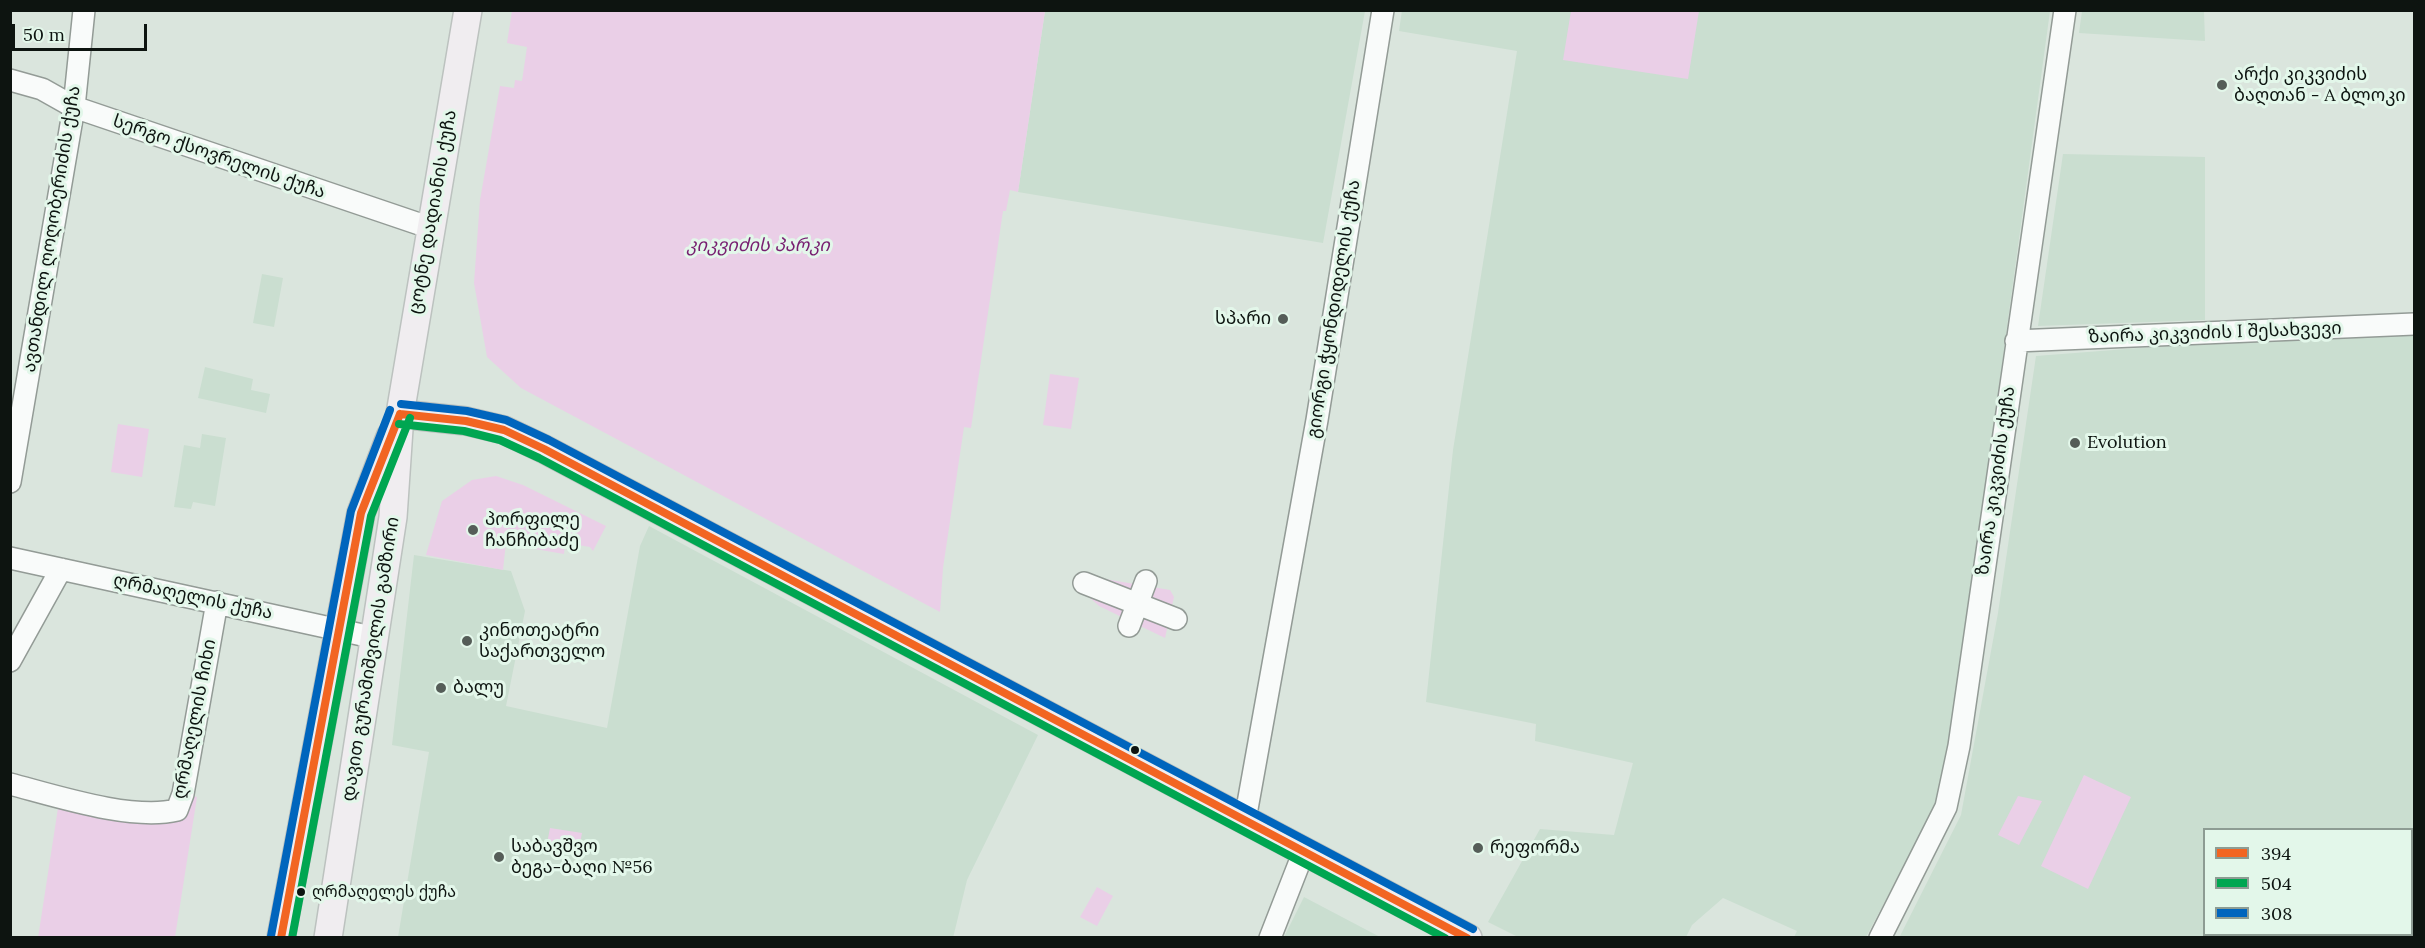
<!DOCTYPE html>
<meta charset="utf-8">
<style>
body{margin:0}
#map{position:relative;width:2425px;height:948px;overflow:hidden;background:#dae5dd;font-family:Lora,serif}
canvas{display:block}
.frame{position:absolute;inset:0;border:12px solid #0d1410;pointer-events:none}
.legend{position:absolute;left:2203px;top:828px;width:210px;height:108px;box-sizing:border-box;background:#e3f7ea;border:2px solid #8d9c93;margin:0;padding:8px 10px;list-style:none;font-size:18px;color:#0d1410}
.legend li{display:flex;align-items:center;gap:12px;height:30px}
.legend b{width:30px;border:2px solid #8d9c93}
.scale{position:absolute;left:12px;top:24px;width:135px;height:27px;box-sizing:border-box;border:3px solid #0d1410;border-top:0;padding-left:8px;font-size:18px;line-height:21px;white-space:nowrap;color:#0d1410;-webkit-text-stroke:4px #e3f7ea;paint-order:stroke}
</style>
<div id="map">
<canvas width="2425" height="948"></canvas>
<div class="frame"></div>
<ul class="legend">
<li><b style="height:8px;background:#f26522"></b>394</li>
<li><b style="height:8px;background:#00a651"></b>504</li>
<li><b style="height:8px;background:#0065bd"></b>308</li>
</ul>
<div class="scale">50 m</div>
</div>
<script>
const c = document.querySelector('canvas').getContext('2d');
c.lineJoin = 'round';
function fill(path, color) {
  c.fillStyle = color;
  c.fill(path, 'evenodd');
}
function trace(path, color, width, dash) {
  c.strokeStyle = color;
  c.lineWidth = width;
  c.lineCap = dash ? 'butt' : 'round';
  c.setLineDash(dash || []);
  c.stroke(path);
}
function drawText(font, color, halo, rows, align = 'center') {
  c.font = font + ' Lora,"Noto Sans Georgian",serif';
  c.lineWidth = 6;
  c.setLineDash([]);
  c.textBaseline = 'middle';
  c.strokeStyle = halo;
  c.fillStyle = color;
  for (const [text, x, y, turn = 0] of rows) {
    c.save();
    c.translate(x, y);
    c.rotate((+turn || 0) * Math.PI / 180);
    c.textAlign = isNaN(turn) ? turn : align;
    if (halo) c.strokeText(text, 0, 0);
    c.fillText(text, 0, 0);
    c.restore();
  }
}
fill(new Path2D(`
 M1402 10 2050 11 1947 768 1937 804 1866 937H1794L1797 931 1723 898 1692 925 1686 937H1518L1488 922 1540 829 1614 835 1633 763 1535 741 1536 724 1426 702 1453 450 1517 51 1399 31Z
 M1045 11H1365L1323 243 1018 192Z
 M2082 11H2204L2205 41 2079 33Z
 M2063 154 2205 157V320L2038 326Z
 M262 274 283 278 274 327 253 323Z
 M2414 335V937L1899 938 1961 815 1998 613 2036 356 2191 344ZM2204 830H2412V934H2204Z
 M205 367 253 379 251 390 270 394 266 413 198 398Z
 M202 434 226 438 215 506 193 502 191 509 174 507 184 445 200 448Z
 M649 526 1038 735 967 880 953 938 398 937 429 752 392 745 414 555 511 571 525 611 506 706 607 728 640 546Z
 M1304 897 1380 937H1284Z`), '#caded0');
fill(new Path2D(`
 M512 11H1045L1018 192 1010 190 1006 211H1003L971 428 964 427 943 568 940 612 521 388 487 357 474 283 480 200 500 86 514 88 515 80 522 81 527 47 507 43Z
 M1571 11H1699L1688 79 1563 60Z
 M1050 374 1079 378 1071 429 1043 425Z
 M118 424 149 429 142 477 111 472Z
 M496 476 523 485 606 526 593 551 590 547 518 535 506 542 503 570 426 555 442 501 472 480Z
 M526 538 565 545 564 554 535 549Z
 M1099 578 1170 590 1174 597 1165 638 1099 606 1090 598 1089 588Z
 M2084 775 2131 797 2088 889 2041 866Z
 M183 794 197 797 175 937 38 938 60 795 166 807Z
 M2018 796 2042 801 2019 845 1998 835Z
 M550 828 582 833 578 854 546 849Z
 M1097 887 1113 896 1097 926 1080 917Z`), '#eacfe7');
const minor = new Path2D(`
 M10 80 42 89 74 107 431 228
 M2016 341 2414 324
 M10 482 74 107 84 10
 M10 558 376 638
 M1084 583 1176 619
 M1129 626 1146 581
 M10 661 61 569
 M10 784C56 796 132 821 177 810L183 794 217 602
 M1245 820 1317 420 1383 10
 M1270 938 1304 851
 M1880 938 1946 807 1959 746 2065 10`);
const major = new Path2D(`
 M400 414 466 421 504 430 544 449 1468 938
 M281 938 361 513 390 437
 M328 938 393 517 400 414 468 10`);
trace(minor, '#939b96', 24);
trace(major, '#bcc2bf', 30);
trace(minor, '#f9fbfa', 21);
trace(major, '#f0edf0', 27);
trace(new Path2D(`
 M400 414 466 421 504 430 544 449 1467 938
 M281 938 361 513 400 414`), '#f26522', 8);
trace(new Path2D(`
 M399 424 464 431 500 440 539 458 1445 938
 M292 938 371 516 410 418`), '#00a651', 8);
trace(new Path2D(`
 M401 404 467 411 506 420 549 440 1473 929
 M271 936 351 511 390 410`), '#0065bd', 8);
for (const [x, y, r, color] of [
 [2222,85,6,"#555d58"],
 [1283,319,6,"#555d58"],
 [2075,443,6,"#555d58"],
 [473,530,6,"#555d58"],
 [467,641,6,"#555d58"],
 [441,688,6,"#555d58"],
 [1135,750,5,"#0d1410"],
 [1478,848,6,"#555d58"],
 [499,857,6,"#555d58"],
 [301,892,5,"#0d1410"]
]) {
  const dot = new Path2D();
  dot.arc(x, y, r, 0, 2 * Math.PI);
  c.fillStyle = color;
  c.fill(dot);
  trace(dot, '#e3f7ea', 2);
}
drawText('16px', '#0d1410', '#e3f7ea', [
 ["ღრმაღელეს ქუჩა",312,892]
], 'left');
drawText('18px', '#0d1410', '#e3f7ea', [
 ["არქი კიკვიძის",2234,75],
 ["ბაღთან - A ბლოკი",2234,96],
 ["სპარი",1271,319,"right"],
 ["Evolution",2087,443],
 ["პორფილე",485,520],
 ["ჩანჩიბაძე",485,541],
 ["კინოთეატრი",479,631],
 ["საქართველო",479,652],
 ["ბალუ",453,688],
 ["საბავშვო",511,847],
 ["ბეგა-ბაღი №56",511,868],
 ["რეფორმა",1490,848]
], 'left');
drawText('18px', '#0d1410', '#e3f7ea', [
 ["სერგო ქსოვრელის ქუჩა",219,157,19],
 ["ცოტნე დადიანის ქუჩა",433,212,-80],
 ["ავთანდილ ღოღობერიძის ქუჩა",52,229,-81],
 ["გიორგი ჭყონდიდელის ქუჩა",1334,309,-81],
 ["ზაირა კიკვიძის I შესახვევი",2215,333,-2],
 ["ზაირა კიკვიძის ქუჩა",1996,481,-82],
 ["ღრმაღელის ქუჩა",193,597,12],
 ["დავით გურამიშვილის გამზირი",371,659,-81],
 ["ღრმაღელის ჩიხი",195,719,-79]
]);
drawText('italic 18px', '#771e70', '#e3f7ea', [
 ["კიკვიძის პარკი",758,246]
]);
</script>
